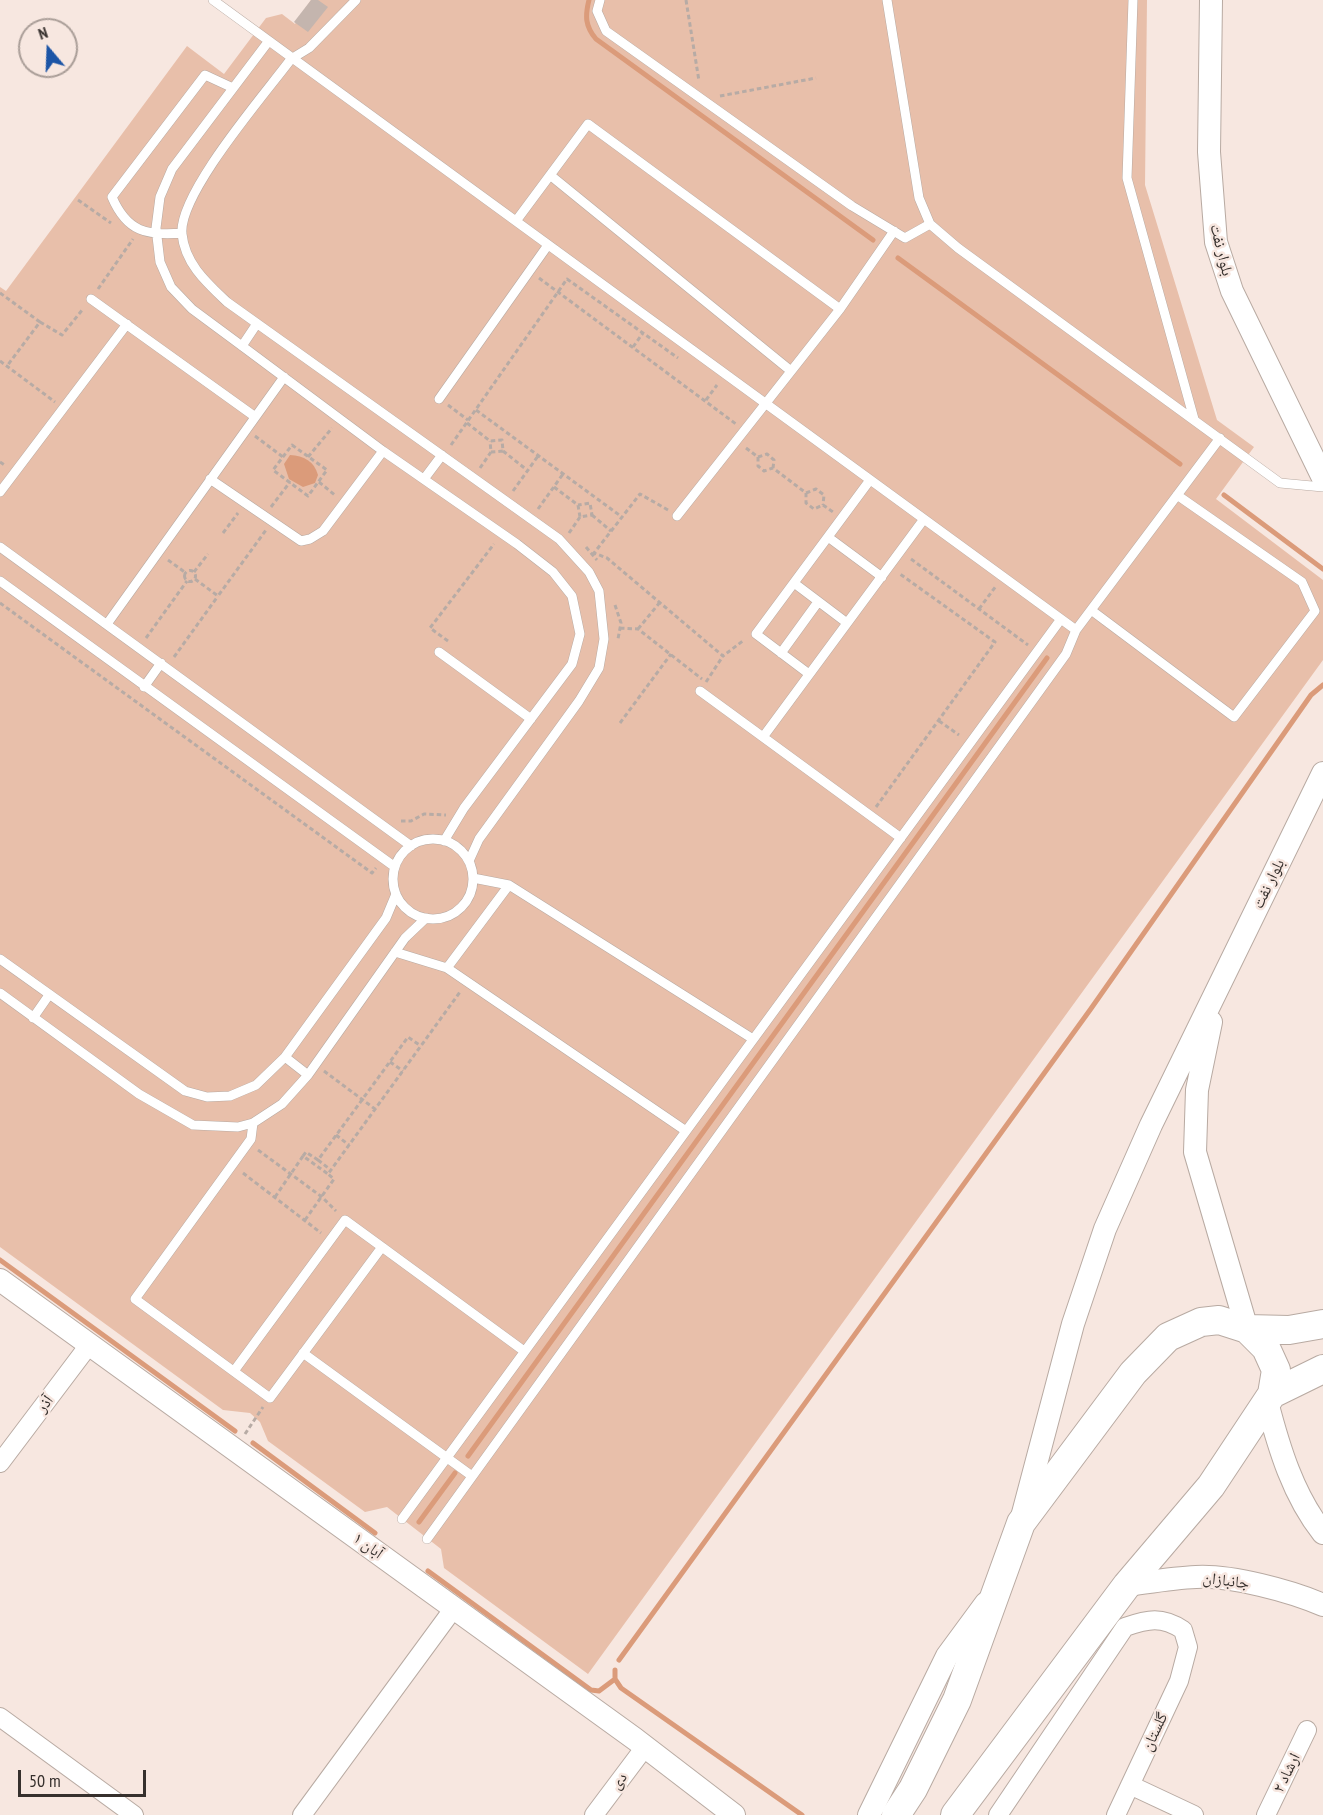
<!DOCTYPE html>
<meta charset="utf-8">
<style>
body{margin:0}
#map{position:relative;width:1323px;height:1815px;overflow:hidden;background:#f7e7e0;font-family:"PT Sans Narrow",sans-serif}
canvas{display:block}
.north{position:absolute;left:18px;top:18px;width:60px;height:60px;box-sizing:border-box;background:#f7e7e0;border:2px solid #aa9e98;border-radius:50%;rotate:341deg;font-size:16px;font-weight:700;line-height:24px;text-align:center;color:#36302d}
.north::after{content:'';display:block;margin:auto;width:21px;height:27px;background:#1c55a6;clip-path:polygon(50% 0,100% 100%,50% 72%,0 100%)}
.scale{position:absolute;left:18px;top:1770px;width:128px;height:27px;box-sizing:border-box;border:3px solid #36302d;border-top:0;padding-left:8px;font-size:18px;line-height:21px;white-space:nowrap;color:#36302d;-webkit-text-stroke:4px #f7e7e0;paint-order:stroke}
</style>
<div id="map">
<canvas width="1323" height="1815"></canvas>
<div class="north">N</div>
<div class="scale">50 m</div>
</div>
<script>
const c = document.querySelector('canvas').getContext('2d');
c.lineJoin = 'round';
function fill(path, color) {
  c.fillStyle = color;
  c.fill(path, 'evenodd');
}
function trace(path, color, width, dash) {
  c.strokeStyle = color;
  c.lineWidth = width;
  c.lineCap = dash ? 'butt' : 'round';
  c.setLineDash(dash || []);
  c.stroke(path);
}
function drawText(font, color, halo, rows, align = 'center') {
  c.font = font + ' "PT Sans Narrow","Noto Naskh Arabic",sans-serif';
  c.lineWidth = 5;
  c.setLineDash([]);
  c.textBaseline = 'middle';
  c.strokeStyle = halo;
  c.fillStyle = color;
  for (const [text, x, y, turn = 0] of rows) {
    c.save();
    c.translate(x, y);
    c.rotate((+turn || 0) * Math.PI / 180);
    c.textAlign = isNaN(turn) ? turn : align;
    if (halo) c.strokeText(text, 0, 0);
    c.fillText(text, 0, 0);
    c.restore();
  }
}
fill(new Path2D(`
 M311 0H1147L1145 185 1217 420 1254 447 1216 499 1323 580V660L588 1674 444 1568 441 1549 387 1507 365 1512 268 1441 260 1422 250 1413 223 1410 0 1247V287L6 291 187 46 224 74 266 18 282 14 295 24Z`), '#e8bfaa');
fill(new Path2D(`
 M290 455C304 456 314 461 318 475L315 483 303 487 289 479 284 464Z`), '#db9b7a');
trace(new Path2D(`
 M589 0C585 16 585 26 596 39L873 240
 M898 258 1180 464
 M1224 495 1323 569
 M0 1260 235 1431
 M253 1443 375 1533
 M468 1456 1047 658
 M419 1522 455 1473
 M428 1571 591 1690 599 1691 615 1679
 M619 1660 1090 1010 1311 695 1323 685
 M615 1670V1679L621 1688 802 1815`), '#db9b7a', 5);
fill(new Path2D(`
 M311 0H318L328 7 308 32 294 22Z`), '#c4b5ae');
const service = new Path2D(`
 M213 0 1076 630
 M356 0 309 48 291 59C265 94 178 194 182 234 185 264 207 283 227 302L559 539 589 572 599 591 604 639 599 668 579 701 479 839 469 861
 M600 0 597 11 606 31 852 206 905 238 930 224
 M887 0 919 198 930 224 958 248 1280 483 1323 487
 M1133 0 1127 178 1194 419
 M268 42 172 169 160 197 156 228 160 262 171 287 192 309 242 346 383 451 517 544 553 572 572 596 580 634 572 664 464 808 444 841
 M550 175 791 371
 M516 221 588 124 840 309
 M182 233C147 236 127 232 112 197L205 75 233 88
 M91 299 254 416
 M242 346 256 325
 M439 399 548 245
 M210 479 301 541 310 539 323 531 383 451
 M424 479 442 455
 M0 492 127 324
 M677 516 840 309 894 231
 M828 537 882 577
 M0 547 411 846
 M0 581 395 867
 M794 583 847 623
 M1091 610 1234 717 1315 611 1302 582 1177 495
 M107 624 284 377
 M439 652 531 719
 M781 653 818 602
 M809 674 756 634 870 480
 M144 687 161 663
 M700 691 901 838
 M763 737 924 519
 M393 879a40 40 0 1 1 80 0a40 40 0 1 1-80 0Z
 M473 878 509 885 753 1039
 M395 952 447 968 686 1131
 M0 959 185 1091 207 1097 230 1096 256 1085 285 1057 386 918 396 894
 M447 968 509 885
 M0 993 139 1094 193 1125 238 1127 253 1123 282 1104 308 1075 405 938 426 918
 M33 1018 49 995
 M285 1057 308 1075
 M382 1247 524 1351
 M303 1353 472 1476
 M234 1371 345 1220 382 1247 270 1398 135 1299 251 1139 253 1123
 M402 1519 1061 619
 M427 1539 1066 654 1076 630 1220 438`);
const minor = new Path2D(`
 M0 1463 89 1345
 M0 1717 134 1815
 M1130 1785 1194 1815
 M302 1815 454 1608
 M594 1815 645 1747
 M998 1815 1125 1627C1148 1619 1162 1616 1183 1630L1188 1647 1179 1681 1116 1815
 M1266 1815 1307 1730`);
const tertiary = new Path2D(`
 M1211 0 1209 152 1216 242 1232 291 1323 478
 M1211 1022 1197 1090 1195 1152 1247 1329
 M0 1280 635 1739 734 1815
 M1267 1402C1279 1448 1293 1495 1323 1533
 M1022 1517 1073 1324 1105 1229 1151 1125 1323 773
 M1127 1585C1150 1582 1173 1578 1196 1577 1231 1575 1291 1591 1323 1605
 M869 1815 947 1656 986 1603`);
const primary = new Path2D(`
 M1247 1329 1289 1330 1323 1324
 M1272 1394 1323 1369
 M896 1815 913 1789 957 1700 1021 1523 1133 1373 1168 1337 1201 1322 1219 1320 1247 1329 1266 1348 1276 1370 1272 1394 1211 1486 1127 1585 955 1815`);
trace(service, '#b8aaa2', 10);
trace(minor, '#b8aaa2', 20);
trace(tertiary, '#b8aaa2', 24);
trace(primary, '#b8aaa2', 30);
trace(new Path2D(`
 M686 0 699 81
 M720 96 816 78
 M78 200 111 223
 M539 278 736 424
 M98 289 133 239
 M0 293 40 322 7 366
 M40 322 62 335 83 309
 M633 347 643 333
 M0 361 55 402
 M706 400 717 385
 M448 405 468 420
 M476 410 622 517
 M467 423 490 441 502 440 503 451 491 452 490 441
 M255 436 283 457
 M292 445 327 470 308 496 273 470Z
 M451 445 567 279 678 358
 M746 448 758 457V466L764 471 773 468 806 493V503L814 509 823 505 833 512
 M503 451 527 470
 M308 457 332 428
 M758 457 767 454 774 460 773 468
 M0 462 6 466
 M480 468 491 452
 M319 482 336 496
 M554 487 578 505 580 517 592 515 590 503 578 505
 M513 491 538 456
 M806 493 816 489 824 495 823 505
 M271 507 290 482
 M538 509 563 474
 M668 510 640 494 594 553 607 558 723 656 744 640
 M592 515 611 531
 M223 533 238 513
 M569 533 580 517
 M586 547 597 560
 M911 559 1028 645
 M168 560 186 573
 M184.5 576a5.5 5.5 0 1 1 11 0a5.5 5.5 0 1 1-11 0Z
 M194 572 208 554
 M195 579 218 596 266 530
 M0 603 372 873 376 868
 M615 605 621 623 618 639
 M979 609 996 586
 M620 628 638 629 702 679
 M638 629 661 601
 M146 638 187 581
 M448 641 430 628 494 544
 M174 657 218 596
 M706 682 723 656
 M939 721 959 735
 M620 723 671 654
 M876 807 995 642 900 574
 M401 821H411L424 814 446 815
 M390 1062 403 1071
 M324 1071 375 1109
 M336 1135 349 1145
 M258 1150 322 1197 336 1211
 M303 1156 306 1152 318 1160 408 1037 421 1046
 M318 1160 331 1170
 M243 1173 321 1233
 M275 1197 303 1156 328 1174
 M305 1220 334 1179 328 1174 460 992
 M245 1434 263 1407`), '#b7aba5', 3, [4.5, 3]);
trace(service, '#fff', 9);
trace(minor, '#fff', 18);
trace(tertiary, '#fff', 22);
trace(primary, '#fff', 28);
drawText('16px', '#36302d', '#f7e7e0', [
 ["بلوار نفت",1221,250,76],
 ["بلوار نفت",1269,884,-64],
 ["آذر",45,1404,-53],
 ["آبان ۱",368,1546,36],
 ["جانبازان",1226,1581,7],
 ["گلستان",1155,1732,-65],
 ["ارشاد ۲",1287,1773,-64],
 ["دی",619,1781,-54]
]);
</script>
